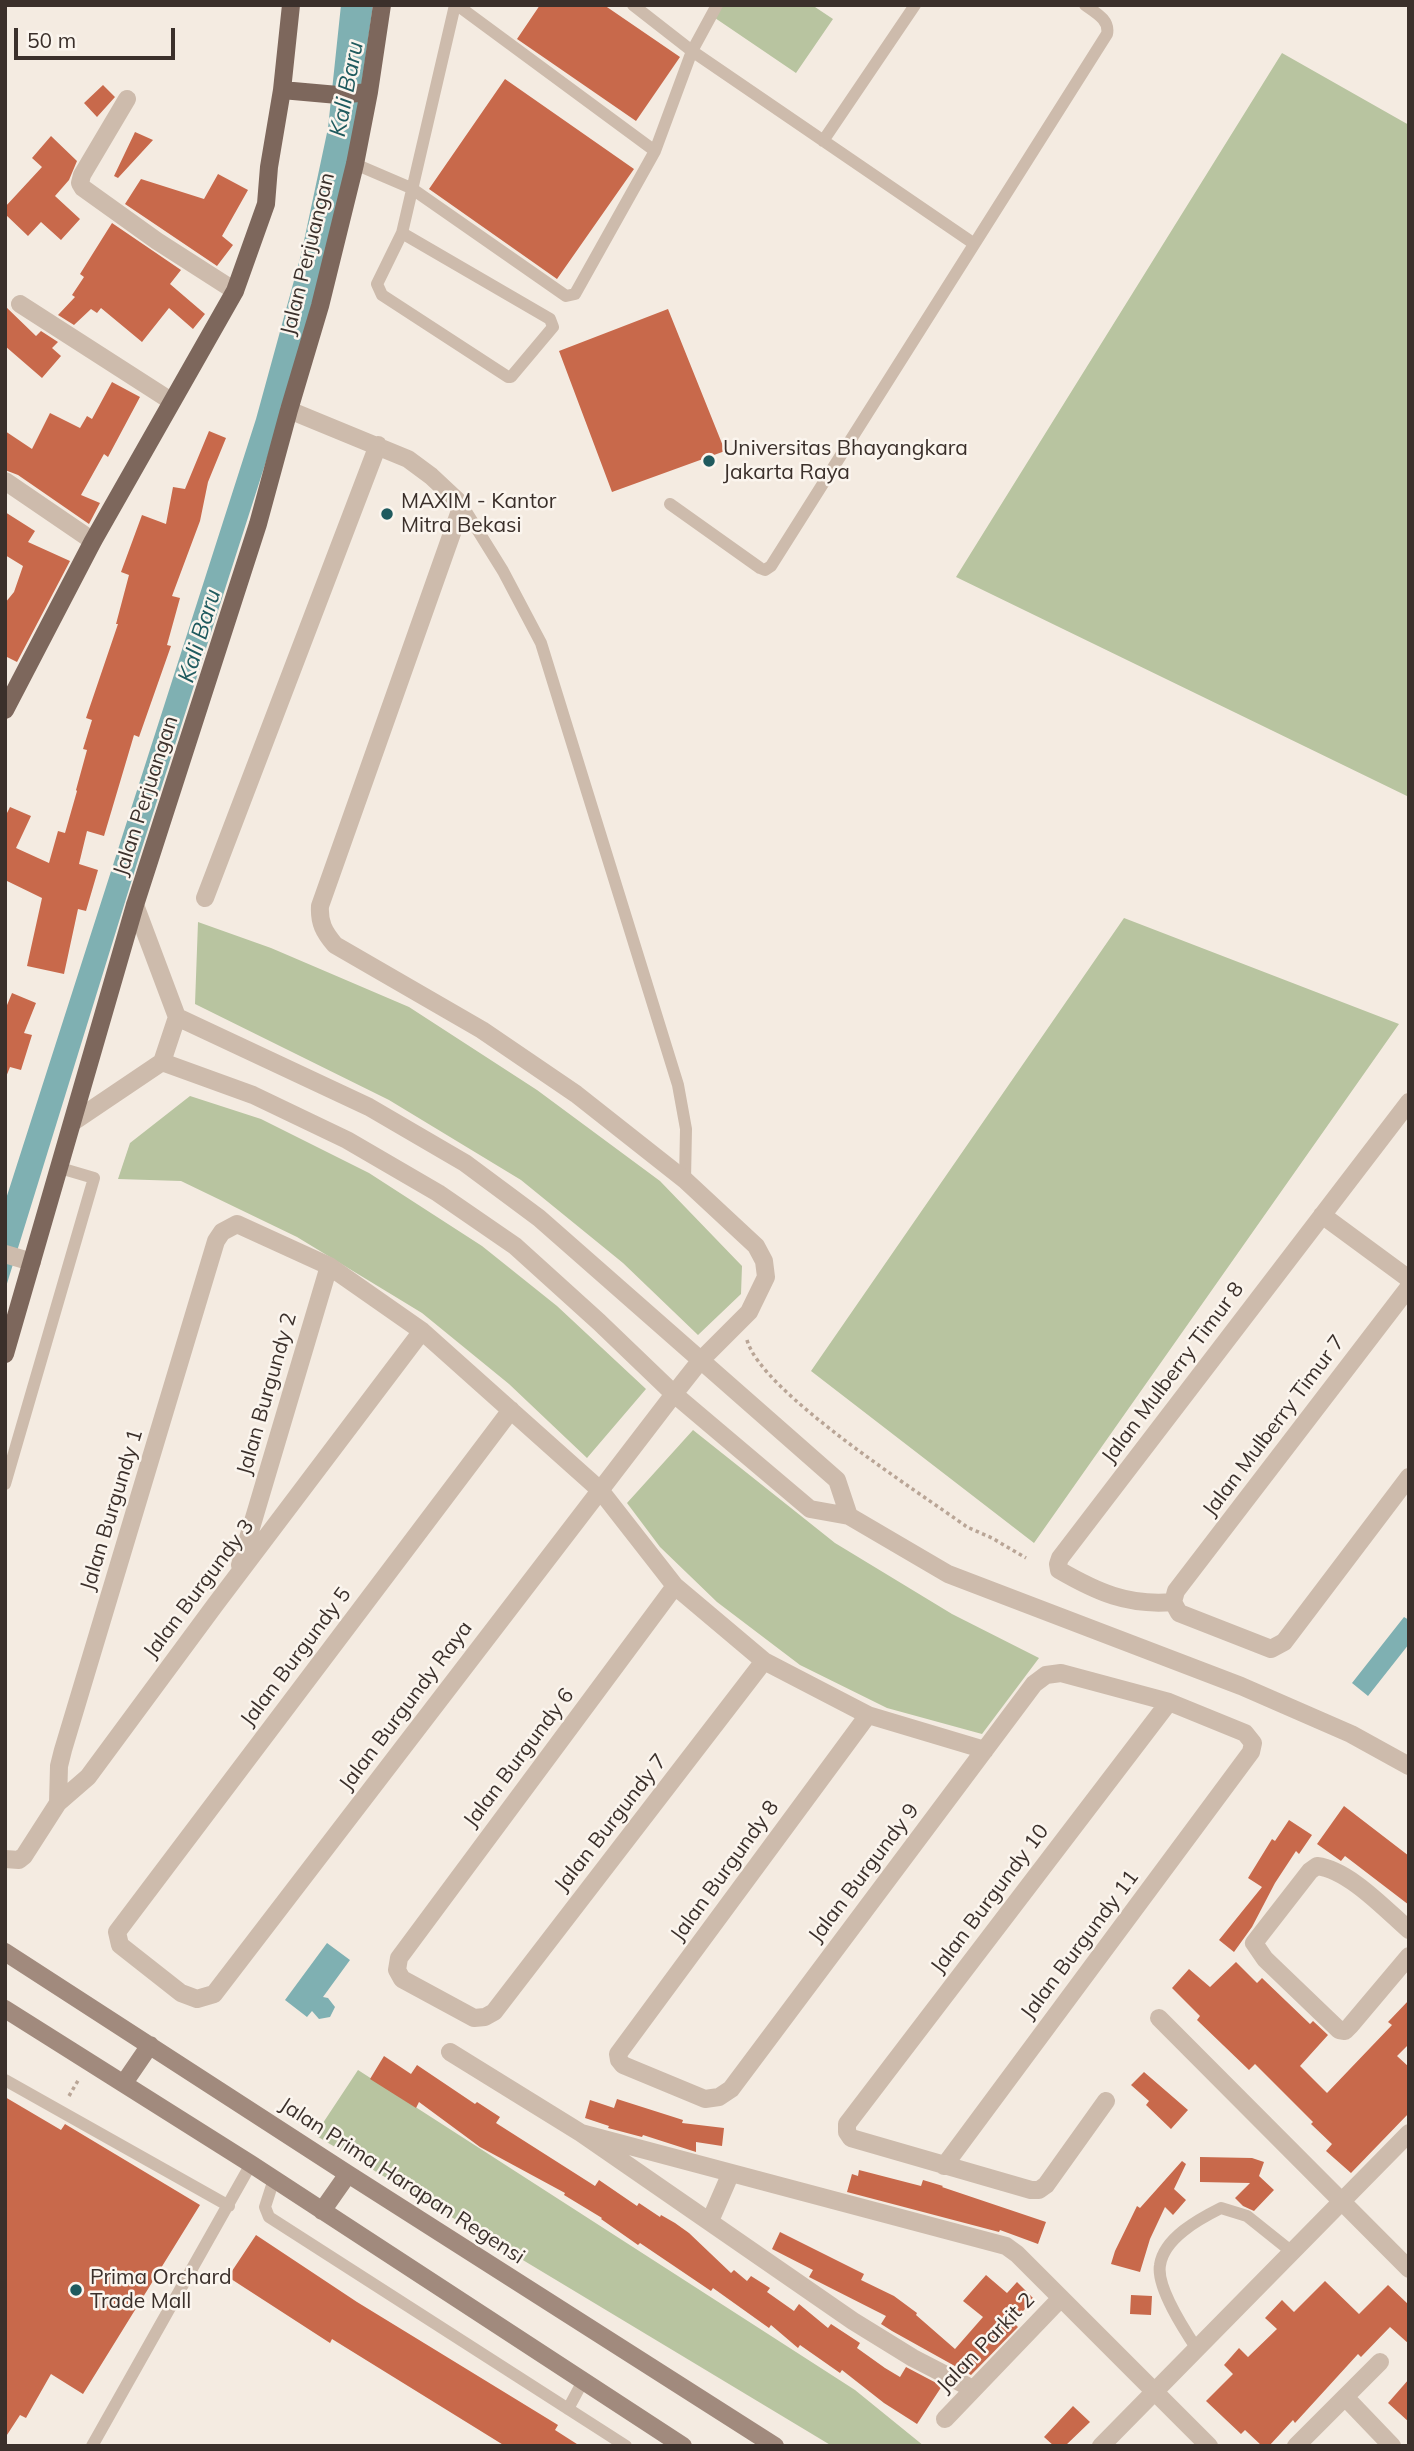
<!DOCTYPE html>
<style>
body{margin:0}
#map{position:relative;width:1414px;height:2451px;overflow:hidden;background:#f4ebe1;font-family:Mulish,sans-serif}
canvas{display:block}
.frame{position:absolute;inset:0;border:7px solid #3b302b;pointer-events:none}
.scale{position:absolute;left:14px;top:28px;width:161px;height:32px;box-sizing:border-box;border:4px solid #3b302b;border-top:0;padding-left:9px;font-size:21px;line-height:24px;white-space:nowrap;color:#3b302b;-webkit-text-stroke:5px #fbf5ee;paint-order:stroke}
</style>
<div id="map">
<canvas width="1414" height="2451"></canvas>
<div class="frame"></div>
<div class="scale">50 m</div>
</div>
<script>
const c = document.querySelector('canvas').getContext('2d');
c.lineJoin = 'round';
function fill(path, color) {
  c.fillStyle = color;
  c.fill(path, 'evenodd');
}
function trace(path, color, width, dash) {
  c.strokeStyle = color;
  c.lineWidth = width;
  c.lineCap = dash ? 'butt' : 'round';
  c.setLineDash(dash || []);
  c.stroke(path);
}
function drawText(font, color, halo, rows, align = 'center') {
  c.font = font + ' Mulish,sans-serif';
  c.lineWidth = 5;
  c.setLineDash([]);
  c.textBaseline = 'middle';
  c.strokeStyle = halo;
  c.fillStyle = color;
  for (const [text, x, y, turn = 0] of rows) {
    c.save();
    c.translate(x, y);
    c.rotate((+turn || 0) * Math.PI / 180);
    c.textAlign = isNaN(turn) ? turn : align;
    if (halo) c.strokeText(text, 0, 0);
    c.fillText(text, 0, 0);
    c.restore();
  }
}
fill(new Path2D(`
 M723 5H812L833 19 796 73 715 18Z
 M1282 53 1409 125V797L956 577Z
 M1124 918 1399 1024 1034 1543 811 1371Z
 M198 922 271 948 409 1007 537 1090 660 1181 742 1266 741 1294 698 1335 623 1263 521 1180 389 1100 195 1004Z
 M190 1096 261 1119 369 1173 482 1246 557 1306 646 1389 587 1458 509 1384 422 1313 297 1237 181 1181 118 1179 130 1143Z
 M693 1430 835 1543 952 1614 1039 1658 982 1734 887 1708 800 1665 717 1602 660 1547 627 1503Z
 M358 2070 855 2390 924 2446H832L315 2135Z`), '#b8c4a0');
fill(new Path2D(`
 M341 5H373L353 144 320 280 278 424 138 860 5 1290V1202L256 419 301 255 328 128Z
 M1404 1617 1409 1620V1644L1368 1696 1352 1683Z
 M327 1943 350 1960 323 1997 328 1998 335 2007 330 2017 319 2019 312 2011 307 2017 285 2000Z`), '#7fb0b2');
fill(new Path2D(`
 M540 5H604L680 57 636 121 517 39Z
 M505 79 634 169 557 279 429 189Z
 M103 85 115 97 97 117 84 103Z
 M135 132 153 140 118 178 114 176Z
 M51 136 77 161 69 180 55 196 80 219 61 240 41 222 28 236 5 214V207L42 167 32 158Z
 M218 174 248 190 222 236 233 245 217 266 125 204 141 179 204 199Z
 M112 223 181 270 170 284 205 314 193 329 169 308 142 342 101 308 97 313 91 309 74 325 58 315 75 297 72 295 84 277 80 274Z
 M5 306 36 336 41 331 58 342 52 348 61 356 42 378 5 346Z
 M668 309 725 451 612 492 559 351Z
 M112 382 140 397 108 457 104 454 81 495 100 503 89 524 18 475 5 470V431L32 449 50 413 80 428 87 416 92 419Z
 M209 431 226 438 208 482 200 521 172 596 180 598 167 645 171 646 139 737 134 735 104 836 87 831 79 864 98 870 86 911 78 909 64 974 27 966 42 898 5 880V817L10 807 31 816 16 848 49 863 58 831 65 833 77 791 76 790 87 750 83 749 92 720 86 718 118 624H116L129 575 121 572 142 515 166 524 173 487 185 489Z
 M5 512 35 531 28 542 70 561 17 662 5 656V603L14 592 23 566 5 555Z
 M12 993 36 1003 24 1033 32 1035 21 1070 10 1067 6 1077 5 1010Z
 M1344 1806 1409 1856V1905L1345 1856 1341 1861 1317 1844Z
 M1289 1820 1312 1835 1299 1854 1296 1851 1275 1883 1252 1927 1234 1952 1219 1940 1262 1887 1248 1878 1272 1839 1275 1841Z
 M1236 1962 1257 1983 1262 1978 1310 2024 1313 2021 1328 2035 1300 2066 1327 2093 1392 2025 1388 2022 1409 2000V2044L1397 2056 1409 2067V2113L1351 2173 1326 2151 1332 2144 1311 2124 1313 2122 1255 2064 1249 2070 1197 2020 1200 2016 1172 1988 1189 1969 1210 1987Z
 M384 2056 411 2074 417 2065 475 2104 477 2102 500 2117 496 2123 595 2186 599 2180 637 2206 639 2203 660 2217 661 2215 675 2223 689 2233 731 2273 734 2270 747 2281 751 2276 770 2288 767 2292 794 2311 799 2304 828 2328 831 2324 860 2343 857 2348 885 2368 900 2377 906 2367 942 2386 917 2424 884 2403 842 2370 840 2373 800 2345 798 2348 771 2325 769 2328 713 2288 711 2291 640 2243 638 2245 601 2219 602 2218 564 2195 565 2193 480 2147 419 2102 416 2108 370 2079Z
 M1144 2072 1188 2110 1171 2129 1146 2105 1149 2101 1131 2085Z
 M5 2097 61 2130 65 2124 200 2205 83 2394 51 2374 26 2418 20 2415 5 2438Z
 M617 2099 683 2120 682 2123 724 2128 722 2146 696 2142V2152L643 2135 642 2137 608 2128 609 2126 585 2118 590 2100 614 2108Z
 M1200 2157 1252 2158 1264 2162 1259 2176 1274 2190 1254 2211 1243 2206 1235 2198 1250 2183 1200 2182Z
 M1182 2161 1186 2164 1174 2189 1186 2200 1173 2215 1165 2207 1150 2239 1140 2272 1111 2264 1115 2251 1137 2206 1140 2208Z
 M859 2170 921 2186 923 2180 943 2186 942 2187 1046 2222 1038 2244 1000 2230 999 2232 847 2192 852 2174 858 2176Z
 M780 2232 864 2274 861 2280 894 2296 917 2313 916 2315 955 2349 983 2317 963 2301 986 2275 1007 2293 1017 2282 1034 2299 1013 2322 1018 2327 971 2375 892 2331 881 2324 886 2316 809 2277 813 2270 772 2249Z
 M256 2235 357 2302 558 2425 555 2430 580 2446H505L332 2339 330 2343 228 2277Z
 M1325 2281 1359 2314 1388 2285 1409 2305V2344L1390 2327 1361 2357 1358 2354 1295 2423 1293 2420 1269 2446H1262L1245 2430 1241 2434 1206 2401 1233 2374 1224 2365 1239 2348 1248 2357 1277 2329 1265 2318 1282 2300 1294 2312Z
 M1131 2295 1152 2296 1151 2315 1130 2314Z
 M1409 2379V2422L1388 2403Z
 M1073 2406 1090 2422 1065 2446H1054L1044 2437Z`), '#c8694b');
trace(new Path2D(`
 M747 1340C761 1392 919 1492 967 1527L992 1538 1026 1558
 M69 2096 79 2079`), '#b9a596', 3.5, [3.5, 3.5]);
trace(new Path2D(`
 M457 5 655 151
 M633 5 692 51 973 243
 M823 141 915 5
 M355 164 411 188 566 296 575 294 655 151 692 51 717 5
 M402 233 550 319 553 327 511 377H508L382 295 377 284Z
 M402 233 455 5
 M670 504 760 568 765 570 771 566 1107 34C1110 20 1096 13 1085 5
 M462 505 503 571 541 643 678 1085 686 1129 685 1180
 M5 1484 94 1178 60 1168
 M5 2080 229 2206
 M274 2179 265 2207 269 2217 626 2446
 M1197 2349C1185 2331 1156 2287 1160 2265 1164 2238 1199 2219 1221 2208L1247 2216 1292 2252
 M568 2409 583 2381
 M92 2446 251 2164`), '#cdbbac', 12);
trace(new Path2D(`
 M127 99 82 175 80 183 83 188 157 241 235 291
 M20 304 171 401
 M289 410 408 459 431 476 462 505 320 906C319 923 324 932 335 945L482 1030 576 1094 685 1180 756 1246 764 1261 766 1277 749 1312 700 1361 674 1394 214 1994 197 1999 181 1993 120 1945 117 1932 511 1410
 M5 481 93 541
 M205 898 378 445
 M135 905 177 1017 369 1107 465 1163 539 1218 837 1480 849 1516
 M162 1062 177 1017
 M73 1122 162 1062 253 1095 347 1140 438 1193 515 1246 599 1322 674 1394 810 1509 849 1516 948 1574 1241 1686 1351 1734 1409 1766
 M1322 1215 1409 1279
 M5 1254 32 1262
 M1409 1287 1176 1591 1173 1602 1179 1613 1271 1649 1284 1642 1409 1477
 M240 1565 329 1266
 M675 1586 399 1958 397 1970 402 1979 474 2018 485 2017 494 2012 764 1661
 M1173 1602C1128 1606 1097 1592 1059 1570L1058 1564 1060 1558 1409 1102
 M868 1715 618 2054 619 2060 623 2065 705 2099 719 2097 731 2089 1034 1684 1046 1675 1061 1673 1169 1702 1245 1733 1253 1743 1251 1752 944 2166
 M58 1803 59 1766 63 1750 216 1241 222 1232 237 1224 329 1266 422 1331 600 1490 675 1586 764 1661 868 1715 985 1750
 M5 1859 19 1860 24 1856 58 1803 88 1777 215 1605 422 1331
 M1409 1930C1385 1909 1349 1870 1317 1866L1310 1871 1254 1943 1265 1959 1339 2030 1345 2031 1350 2026 1409 1956
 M1159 2018 1409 2269
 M450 2052 581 2133 853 2321 913 2358 973 2389
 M1106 2101 1046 2185 1039 2190H1031L851 2138 847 2132V2124L1169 1702
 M581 2133 1006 2246 1017 2254 1209 2446
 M710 2221 730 2175
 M1345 2397 1392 2446
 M945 2419 1061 2298
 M1101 2446 1409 2133
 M1296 2446 1380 2362`), '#cdbbac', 18);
trace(new Path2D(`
 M5 1952 348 2174 775 2446
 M5 2009 251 2164 683 2446
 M124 2083 150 2045
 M322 2211 348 2174`), '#a18a7d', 18);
trace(new Path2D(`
 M282 90 338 95 369 92
 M5 710 93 541 235 291 266 204 269 167 282 90 291 5
 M5 1354 135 905 258 524 289 410 320 306 355 164 369 92 382 5`), '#7d675c', 18);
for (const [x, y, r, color] of [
 [709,461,7,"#1f5a5e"],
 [387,514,7,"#1f5a5e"],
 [76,2290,7,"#1f5a5e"]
]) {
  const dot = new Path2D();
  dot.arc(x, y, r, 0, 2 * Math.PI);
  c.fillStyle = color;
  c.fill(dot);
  trace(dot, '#fbf5ee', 2.5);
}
drawText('21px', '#3b302b', '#fbf5ee', [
 ["Jalan Perjuangan",308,254,-76],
 ["Jalan Perjuangan",146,796,-72],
 ["Jalan Mulberry Timur 8",1173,1373,-53],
 ["Jalan Burgundy 2",267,1394,-74],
 ["Jalan Mulberry Timur 7",1274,1426,-53],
 ["Jalan Burgundy 1",112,1510,-73],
 ["Jalan Burgundy 3",199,1589,-53],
 ["Jalan Burgundy 5",296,1657,-53],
 ["Jalan Burgundy Raya",406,1706,-53],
 ["Jalan Burgundy 6",519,1758,-53],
 ["Jalan Burgundy 7",611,1823,-52],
 ["Jalan Burgundy 8",725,1871,-54],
 ["Jalan Burgundy 9",864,1873,-53],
 ["Jalan Burgundy 10",990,1899,-53],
 ["Jalan Burgundy 11",1080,1945,-53],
 ["Jalan Prima Harapan Regensi",402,2181,33],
 ["Jalan Parkit 2",986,2343,-46]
]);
drawText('21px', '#3b302b', '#fbf5ee', [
 ["Universitas Bhayangkara",723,449],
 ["Jakarta Raya",723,473],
 ["MAXIM - Kantor",401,502],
 ["Mitra Bekasi",401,526],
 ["Prima Orchard",90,2278],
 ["Trade Mall",90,2302]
], 'left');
drawText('italic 23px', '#1f5a5e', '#fbf5ee', [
 ["Kali Baru",347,89,-79],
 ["Kali Baru",200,636,-73]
]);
</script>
